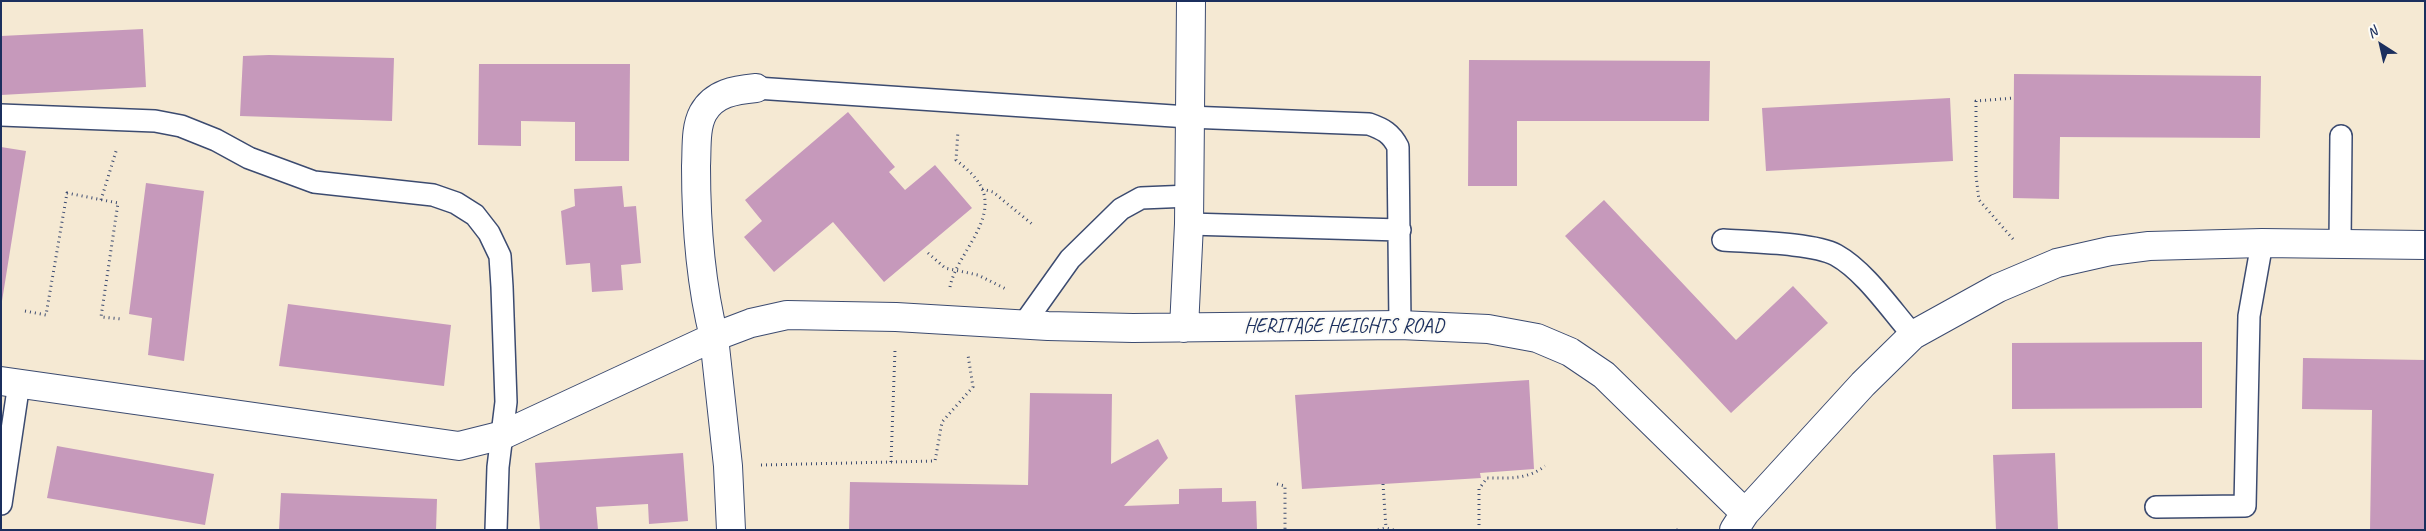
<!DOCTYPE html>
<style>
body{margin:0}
#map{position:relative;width:2426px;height:531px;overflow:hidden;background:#f5e9d3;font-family:Caveat,sans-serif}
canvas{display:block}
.frame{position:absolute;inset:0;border:2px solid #1b2f5e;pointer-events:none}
.north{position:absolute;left:2356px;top:20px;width:50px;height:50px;-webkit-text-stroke:4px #fdfcf7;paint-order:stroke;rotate:325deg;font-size:14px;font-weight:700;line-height:20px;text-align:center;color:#1b2f5e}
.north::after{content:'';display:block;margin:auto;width:18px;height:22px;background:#1b2f5e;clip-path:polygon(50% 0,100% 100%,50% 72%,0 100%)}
</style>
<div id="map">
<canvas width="2426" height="531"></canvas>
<div class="frame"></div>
<div class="north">N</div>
</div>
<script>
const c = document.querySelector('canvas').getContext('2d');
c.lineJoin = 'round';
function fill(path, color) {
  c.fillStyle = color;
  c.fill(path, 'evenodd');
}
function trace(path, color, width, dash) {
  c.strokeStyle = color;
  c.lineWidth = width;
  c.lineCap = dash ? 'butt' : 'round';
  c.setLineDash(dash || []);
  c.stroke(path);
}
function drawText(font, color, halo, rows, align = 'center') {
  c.font = font + ' Caveat,sans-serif';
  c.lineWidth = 4;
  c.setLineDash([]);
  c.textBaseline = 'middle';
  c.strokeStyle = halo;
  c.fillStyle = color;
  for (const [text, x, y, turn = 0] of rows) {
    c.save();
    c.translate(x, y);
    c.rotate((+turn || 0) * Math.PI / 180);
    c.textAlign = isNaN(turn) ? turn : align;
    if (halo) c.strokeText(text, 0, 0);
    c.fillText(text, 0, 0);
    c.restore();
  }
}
fill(new Path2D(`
 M143 29 146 87 1 95V36Z
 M269 55 394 58 392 121 240 116 243 56Z
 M1469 60 1710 61 1709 121H1517V186H1468Z
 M479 64H630L629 161H575V122L521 121V146L478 145Z
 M2014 74 2261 76 2260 138 2060 137 2059 199 2013 198Z
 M1950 98 1953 161 1766 171 1762 108Z
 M848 112 895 167 889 172 905 190 935 165 972 208 884 282 833 222 774 272 744 237 762 221 745 200Z
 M1 147 26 151 2 301H1Z
 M146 183 204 191 184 361 148 355 152 318 129 314Z
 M622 186 624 207 636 206 641 263 621 265 623 290 592 292 590 263 566 265 561 211 575 206 574 189Z
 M1604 200 1736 340 1793 286 1828 323 1731 413 1565 236Z
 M288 304 451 325 444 386 279 366Z
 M2202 342V408L2012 409V343Z
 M2303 358 2425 360V530H2370L2372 410 2302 409Z
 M1529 380 1534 469 1480 473 1481 478 1302 489 1295 395Z
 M1030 393 1112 394 1111 464 1158 439 1168 458 1124 506 1179 504V489L1222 488V502L1256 501 1257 530H849L850 482 1028 485Z
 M57 446 214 474 205 525 47 498Z
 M683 453 688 521 649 524 648 504 596 507 598 530H540L535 463Z
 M2055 453 2058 530H1996L1993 455Z
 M281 493 437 499 436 530H279Z`), '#c699bb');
const service = new Path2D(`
 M756 88 1188 117 1369 124C1383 129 1391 133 1398 147L1400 325
 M1 115 155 121 181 126 216 140 249 158 314 182 433 195 456 203 475 215 489 233 500 256 502 287 506 402 498 467 496 530
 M1189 224 1400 230
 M1723 240C1750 242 1814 243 1836 255 1865 271 1891 310 1913 335
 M2340 244 2341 136
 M1023 325 1070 259 1121 209 1141 198 1190 196
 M1 504 19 383
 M2156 507 2245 506 2249 316 2262 243`);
const minor = new Path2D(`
 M1184 328 1189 224 1191 1
 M1 381 459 446 503 435 714 337C700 281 696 224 696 166 697 149 695 128 703 113 714 93 735 90 756 88
 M731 530 728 466 714 337 751 323 787 315 896 317 1048 326 1133 328 1400 325 1488 329 1537 338 1570 352 1604 375 1745 513
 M1734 530 1745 513 1863 384 1913 335 1998 288 2057 263 2110 251 2149 246 2262 243 2425 245`);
trace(service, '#3c4b70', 24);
trace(minor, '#3c4b70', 30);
trace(new Path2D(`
 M982 189 993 192 1032 224
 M101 200 117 148
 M2013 239 1979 200 1976 176V101L2014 98
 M928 253 945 268 978 275 1008 290
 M950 287C956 253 1005 215 976 179 971 172 963 166 956 160L958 131
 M25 311 46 315 67 193 118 203 101 317 121 319
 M891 462 895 350
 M761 465 935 461 942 422 973 387 968 355
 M1277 484 1285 486V530
 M1383 484 1386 528
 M1378 530 1386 528 1394 530
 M1479 530V489L1487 478C1508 478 1527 480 1545 466
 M1677 530 1681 528`), '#3c4b70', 3, [1, 4]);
trace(service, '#fff', 21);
trace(minor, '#fff', 28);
drawText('20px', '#1b2f5e', '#fdfcf7', [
 ["HERITAGE HEIGHTS ROAD",1344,327]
]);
</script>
